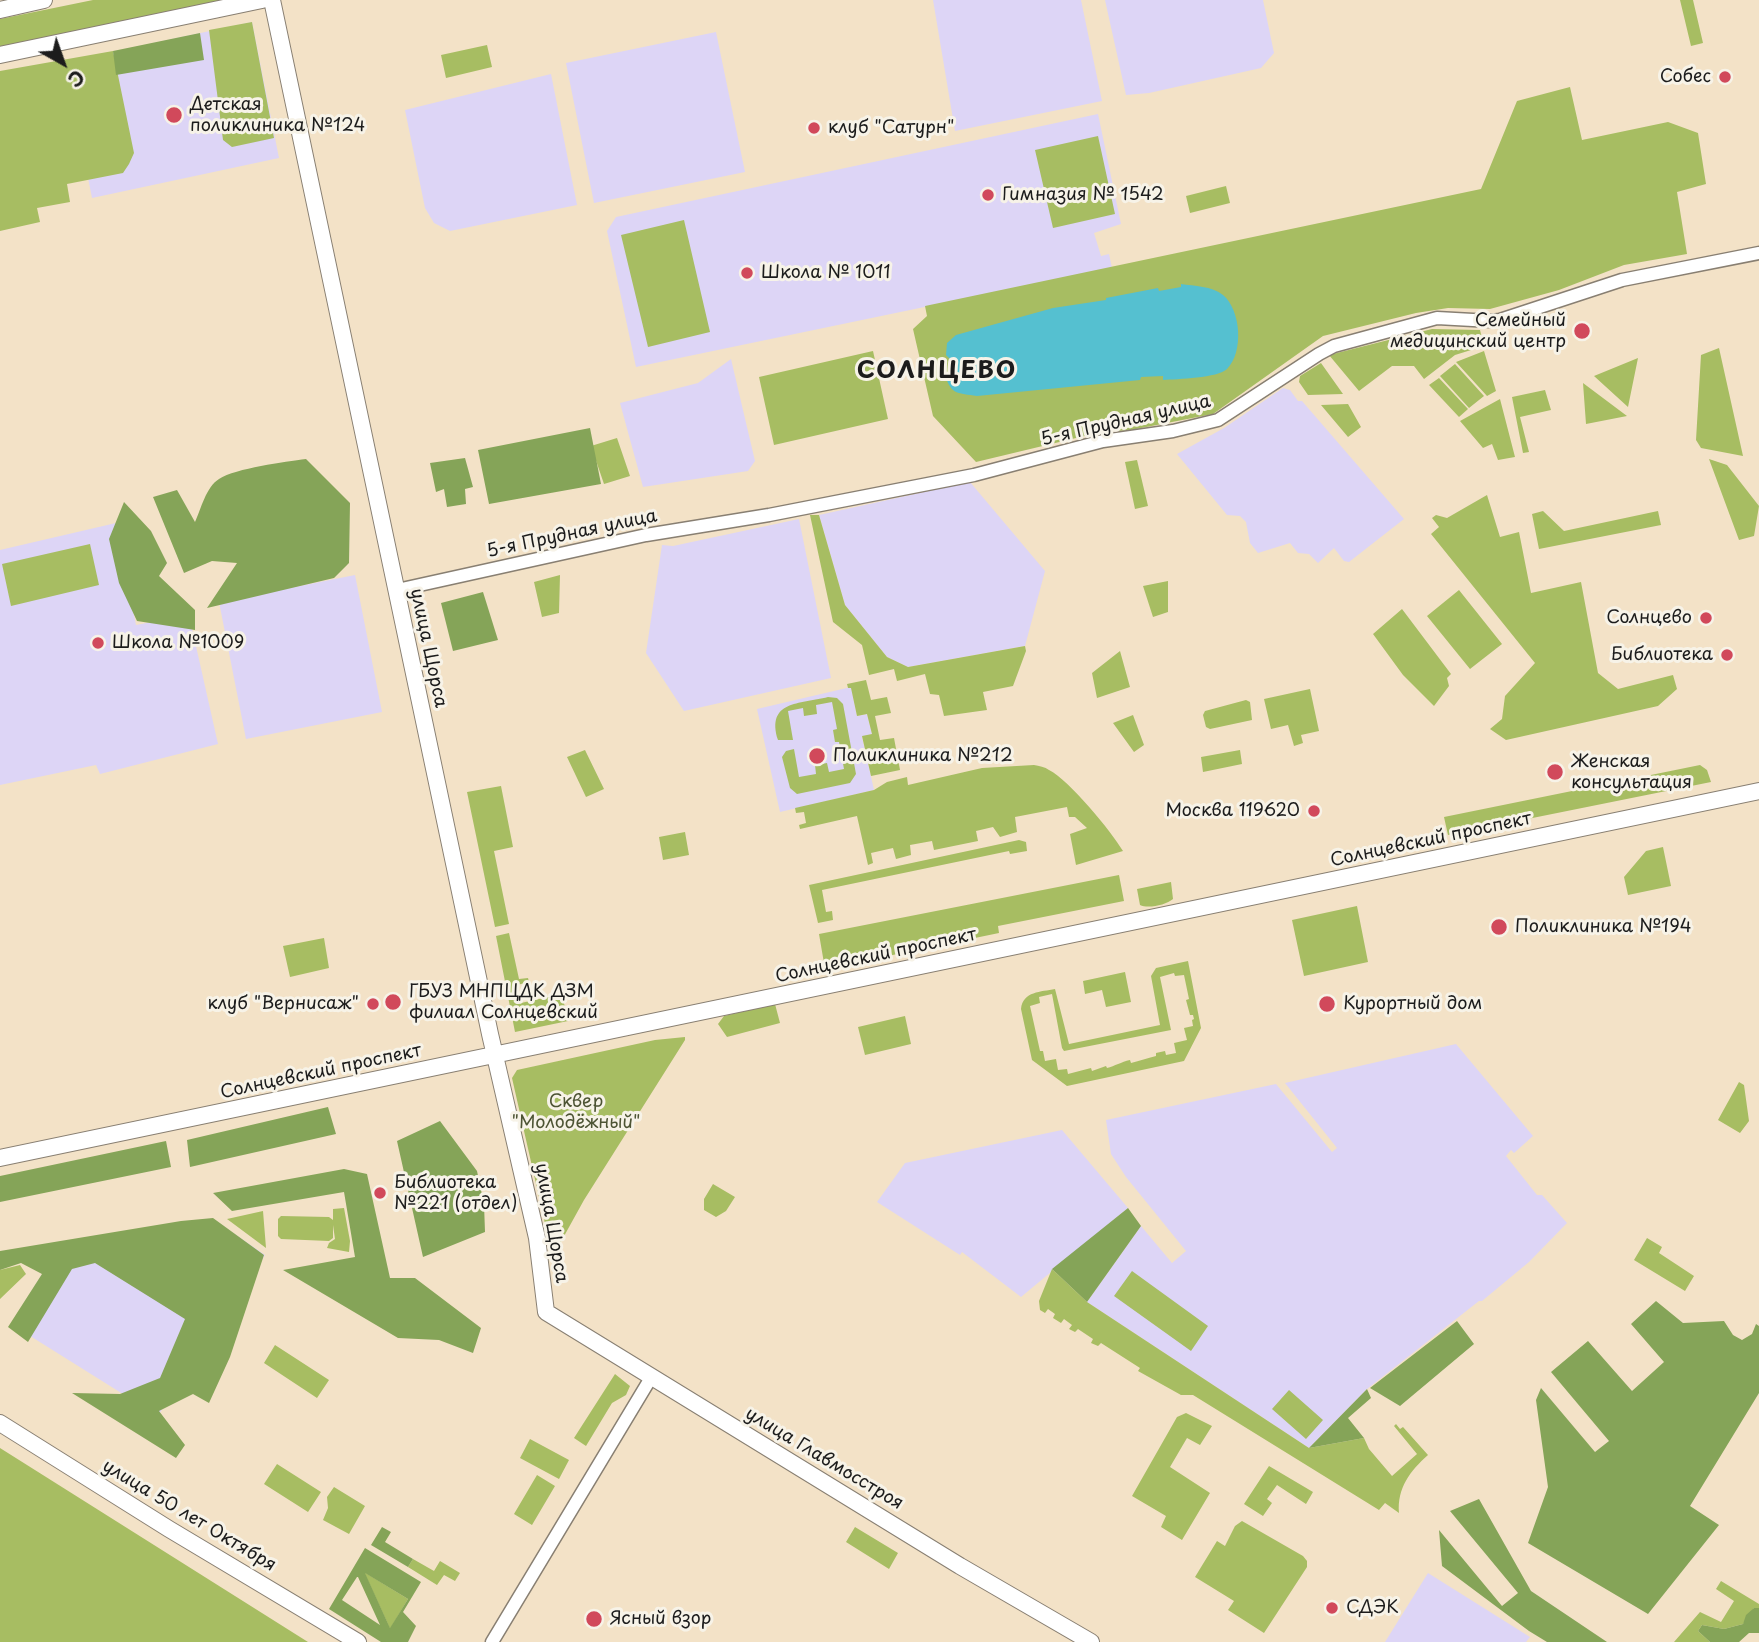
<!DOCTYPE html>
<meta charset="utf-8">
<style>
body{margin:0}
#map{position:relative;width:1759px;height:1642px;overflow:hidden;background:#f3e2c7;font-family:"Playpen Sans",sans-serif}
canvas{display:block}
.north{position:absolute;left:28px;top:28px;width:70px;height:70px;-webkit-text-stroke:5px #f7f3e8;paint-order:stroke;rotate:140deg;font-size:19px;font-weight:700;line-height:28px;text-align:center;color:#1c1c1c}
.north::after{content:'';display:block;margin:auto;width:24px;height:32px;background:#1c1c1c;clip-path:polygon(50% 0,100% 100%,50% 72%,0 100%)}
</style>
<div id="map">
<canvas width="1759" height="1642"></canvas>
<div class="north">С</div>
</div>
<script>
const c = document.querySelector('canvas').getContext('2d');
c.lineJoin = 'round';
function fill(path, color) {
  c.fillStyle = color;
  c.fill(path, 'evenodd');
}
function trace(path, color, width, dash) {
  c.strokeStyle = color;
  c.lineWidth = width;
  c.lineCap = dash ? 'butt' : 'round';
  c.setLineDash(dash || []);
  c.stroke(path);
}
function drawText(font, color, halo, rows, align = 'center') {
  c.font = font + ' "Playpen Sans",sans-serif';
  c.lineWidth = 6;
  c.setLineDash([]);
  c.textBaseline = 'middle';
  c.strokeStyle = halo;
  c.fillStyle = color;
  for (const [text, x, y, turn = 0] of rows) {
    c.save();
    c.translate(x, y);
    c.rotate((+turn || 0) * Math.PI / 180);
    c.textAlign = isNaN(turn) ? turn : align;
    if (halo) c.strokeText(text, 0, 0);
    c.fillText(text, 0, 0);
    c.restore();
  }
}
fill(new Path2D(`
 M933 0H1081L1102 101 955 131Z
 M1105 0H1263L1274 53 1261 68 1149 93 1126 95Z
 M252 22 279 158 92 198 65 62Z
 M716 32 745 172 594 203 566 63Z
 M551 74 577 205 450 231 434 223 425 208 405 110Z
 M1098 114 1121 224 1094 233 1101 256 1109 254 1112 268 636 367 607 231 616 217Z
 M731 359 755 461 748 471 643 487 620 403 698 383Z
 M1283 388 1290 390 1298 401H1302L1404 519 1349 562 1344 561 1334 548 1318 563 1309 554 1298 553 1290 543 1258 553 1250 543 1246 522 1240 516 1227 515 1177 454 1224 428Z
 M970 482 1045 571 1025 646 908 667 887 657 845 605 819 515Z
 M799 519 831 678 684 711 646 653 662 545 673 546Z
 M116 523 136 625 189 615 218 744 100 774 96 765 0 785V550Z
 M355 575 382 712 246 739 219 602Z
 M851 687 857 716 867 714 872 734 862 737 874 790 780 812 757 709Z
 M1456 1044 1533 1136 1514 1153 1511 1150 1506 1156 1537 1195H1542L1567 1223 1529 1262 1482 1301H1479L1367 1389 1309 1448 1087 1302 1141 1226 1172 1263 1186 1251 1126 1177 1111 1154 1106 1120 1276 1084 1332 1152 1337 1148 1285 1083Z
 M1062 1130 1128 1208 1021 1297 962 1252 960 1255 877 1202 905 1163Z
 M223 1226 265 1255 208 1343 204 1342 158 1416 11 1324 49 1263Z
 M1428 1573 1530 1637 1526 1642H1385Z`), '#ddd5f6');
fill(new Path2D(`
 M93 0H229L0 47V19Z
 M1680 0H1693L1703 43 1691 46Z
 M252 22 274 138 232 147 223 140 209 30Z
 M487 45 492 67 446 78 441 55Z
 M113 51 134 153 129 164 123 173 67 184 70 202 37 208 40 222 0 231V71Z
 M1570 87 1582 140 1668 122 1698 133 1706 184 1677 192 1687 254 1624 265 1559 290 1490 309 1448 308 1416 313 1323 336 1213 414 1131 430 1101 432 976 462 933 416 913 329 927 316 925 306 1481 189 1517 101Z
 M1098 136 1115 214 1053 228 1035 150Z
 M1226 186 1230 203 1190 213 1186 196Z
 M684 220 710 332 648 347 621 235Z
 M1432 329 1480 330 1484 346 1455 355 1424 379 1414 366H1392L1359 391 1329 355Z
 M1719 348 1743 456 1701 448 1696 440 1701 355Z
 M873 351 888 419 774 445 759 377Z
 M1484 351 1496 391 1487 396 1456 362Z
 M1638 358 1628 407 1594 376Z
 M1321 363 1343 394 1308 395 1299 382 1300 376Z
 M1455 364 1484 396 1469 408 1440 376Z
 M1439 378 1468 409 1459 417 1429 385Z
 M1583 383 1627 416 1586 424Z
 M1545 390 1551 410 1520 417 1529 452 1523 453 1512 397Z
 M1500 399 1515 457 1498 460 1492 444 1483 448 1460 421Z
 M1348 404 1361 427 1348 437 1321 405Z
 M617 438 630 476 604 484 591 446Z
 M1709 459 1727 465 1759 506 1754 536 1739 540Z
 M1137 460 1148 506 1135 509 1125 462Z
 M1487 495 1500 537 1519 532 1531 593 1581 582 1598 673 1618 689 1673 675 1677 689 1658 706 1506 740 1490 729 1502 719 1505 696 1535 663 1431 534 1439 527 1432 518 1436 515 1447 518Z
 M1543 511 1564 531 1658 511 1661 525 1539 549 1532 514Z
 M810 515H819L845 605 887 657 908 667 1025 646 1026 651 1013 686 983 692 987 710 944 716 939 695 930 694 925 674 897 681 894 669 869 675 862 645 833 622Z
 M90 544 99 585 11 606 2 564Z
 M560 575 559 613 542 617 534 582Z
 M1168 581V612L1153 617 1143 586Z
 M1459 590 1502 644 1470 669 1427 616Z
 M1402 609 1451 674 1447 678 1449 686 1434 706 1403 675 1373 634Z
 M1120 651 1130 687 1097 698 1092 673Z
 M866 680 871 700 887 697 891 713 875 716 880 740 894 738 900 770 871 776 862 736 872 734 867 714 857 716 851 688H848L847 684Z
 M1310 689 1319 731 1301 735 1303 743 1294 746 1288 725 1271 729 1264 699Z
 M828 697 837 698 843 704 856 774 850 783 797 794 790 788 782 757 786 751 794 749 799 777 816 774 815 765 827 763 829 772 844 769 839 742H835L833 730 837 729 832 702 816 705 817 714 804 716 803 708 788 711 793 740H778C766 701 799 704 828 697Z
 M1246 700 1250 702 1252 720 1210 729 1206 727 1203 715 1205 711Z
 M1133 715 1144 745 1134 752 1113 723Z
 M585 750 604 789 586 797 567 757Z
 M1240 750 1242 764 1203 772 1201 757Z
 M1034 765C1039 766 1045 767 1049 770 1069 780 1111 831 1123 851L1076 865 1070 834 1087 828 1075 817H1069L1067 807 1015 817 1017 832 1000 837 993 827 976 831 978 841 934 850 932 841 910 845 911 855 896 859 893 848 871 853 873 863 868 865 857 816 800 829 799 825 806 823 804 812 796 813 795 808 874 790 887 782 907 777 908 785 982 768Z
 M1700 765 1707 770 1711 782 1448 835 1444 817Z
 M501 786 513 847 494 851 509 924 495 927 467 792Z
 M685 832 689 855 663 860 659 837Z
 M1019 840 1026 842 1027 851 1010 854 1009 851 822 890 826 912 832 911 833 920 818 923 809 885Z
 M1663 847 1671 886 1628 895 1624 877 1646 851Z
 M1119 875 1124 901 998 926 999 933 825 969 819 934Z
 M1171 882 1173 899C1166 905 1148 909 1140 905L1137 889Z
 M1357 906 1368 962 1304 976 1292 920Z
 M509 933 519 979 528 978 529 982 517 985 521 1003 562 994 568 1021 515 1032 496 936Z
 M324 938 329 968 290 977 283 946Z
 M1188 961 1201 1028 1184 1061 1067 1086 1032 1060 1021 1009C1023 991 1041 992 1055 989L1069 1044 1160 1025 1151 976 1156 968ZM1174 973 1175 976 1184 975 1189 999 1186 1000 1190 1015H1193L1194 1019 1192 1020 1193 1026 1184 1028 1187 1040 1174 1043 1176 1053 1166 1055 1165 1051 1156 1053V1056C1147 1058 1140 1061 1131 1063L1130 1060C1121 1062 1115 1066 1107 1068L1106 1066 1092 1071 1091 1068 1068 1074 1067 1069 1058 1070 1056 1059 1045 1061 1043 1051H1040L1030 1006 1040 1003 1039 997 1052 994 1062 1048 1064 1051 1171 1030 1160 977Z
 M1125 972 1131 1002 1106 1007 1102 990 1085 994 1083 981Z
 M775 1004 780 1023 727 1037 718 1024 724 1016Z
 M905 1016 911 1044 865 1055 858 1027Z
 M685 1037V1040L584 1200 558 1247 551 1250 512 1078 517 1070 655 1040Z
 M1739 1082 1744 1085 1749 1121 1740 1133 1718 1120Z
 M713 1184 735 1197 726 1211 716 1217 704 1210V1199Z
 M344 1208 350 1241 349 1252 327 1248 329 1243 335 1239 333 1225V1238L329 1241 281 1239 278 1236V1219L281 1216 329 1217 333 1220V1209Z
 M263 1211 266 1248 227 1219Z
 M1647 1238 1662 1247 1659 1253 1694 1276 1685 1291 1634 1260Z
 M20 1265 26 1274 0 1299V1270Z
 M1052 1269 1087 1302 1309 1448 1364 1438 1369 1449 1392 1476 1417 1454 1394 1426 1396 1424 1400 1429 1403 1427 1428 1455C1410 1471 1397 1488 1399 1513L1385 1503 1379 1510 1193 1395H1181L1138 1371 1140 1368 1101 1343 1098 1346 1091 1343 1093 1339 1078 1329 1075 1332 1069 1329 1072 1325 1064 1319 1061 1323 1053 1318 1055 1314 1048 1309 1045 1313 1040 1310 1039 1301Z
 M1132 1271 1208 1326 1191 1351 1114 1296Z
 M275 1345 329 1380 317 1398 264 1363Z
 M615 1374 630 1386 626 1395 612 1403 586 1446 574 1438Z
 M1289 1390 1323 1420 1306 1439 1272 1409Z
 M1186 1413 1212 1426 1200 1445 1187 1438 1170 1467 1210 1493 1182 1540 1161 1527 1166 1516 1132 1496 1177 1417Z
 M530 1439 569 1460 559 1479 520 1458Z
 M0 1448 308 1642H0Z
 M277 1464 321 1492 308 1512 264 1484Z
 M1269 1466 1313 1492 1306 1504 1277 1485 1267 1499 1272 1503 1263 1516 1244 1504Z
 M537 1475 555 1486 532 1525 514 1514Z
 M334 1487 365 1506 349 1534 323 1520 328 1508 327 1497Z
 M1242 1521 1303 1556 1307 1561V1567L1264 1633 1228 1610 1234 1601 1195 1577 1217 1541 1225 1546 1235 1526Z
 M855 1527 898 1553 889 1569 846 1542Z
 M413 1559 434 1571 440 1561 460 1573 455 1581 444 1575 437 1585 408 1567Z
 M364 1572 408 1599 390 1629 387 1622Z
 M1721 1581 1759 1604V1608H1754L1743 1624 1724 1629 1702 1625 1698 1631 1710 1642H1674L1700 1612 1721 1622 1734 1601 1716 1589Z`), '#a7bd62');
fill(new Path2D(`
 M200 33 204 60 116 75 113 51Z
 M590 428 601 484 489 504 478 450Z
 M465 458 473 487 465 489 466 504 447 507 444 489 436 492 430 463Z
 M306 459 350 503 349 563 334 578 207 608 237 563 212 561 184 573 153 497 177 490 195 522C201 509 206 487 219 479 236 468 285 462 306 459Z
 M124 502 151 531 167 563 159 576 195 610V630L137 621 119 583 109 539Z
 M483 592 498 640 453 651 441 603Z
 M328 1107 336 1134 190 1167 187 1140Z
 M440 1121 477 1171 484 1204 485 1232 423 1257 397 1141Z
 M166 1141 171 1167 0 1202V1176Z
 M344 1169 367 1174 390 1278H415L481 1328 473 1353 439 1340 398 1338 283 1270 355 1257 344 1192 232 1211 213 1193Z
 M1128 1208 1141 1226 1087 1302 1052 1269Z
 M213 1218 264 1255 230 1357 209 1403 193 1394 159 1411 185 1445 176 1458 72 1393 120 1394 160 1378 185 1319 95 1263 72 1269 28 1342 8 1327 42 1274 21 1263 0 1270V1251L181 1221Z
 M1656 1301 1683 1323 1724 1321 1733 1335 1742 1340 1752 1334 1756 1324 1759 1326V1393L1690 1506 1719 1525 1648 1614 1528 1543 1548 1487 1536 1400 1541 1388 1595 1452 1609 1441 1551 1372 1588 1341 1632 1391 1664 1362 1631 1324Z
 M1457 1321 1474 1344 1400 1406 1370 1388Z
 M1367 1389 1371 1398 1348 1418 1364 1438 1309 1448Z
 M1479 1499 1531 1591 1607 1642H1547L1529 1631 1442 1566 1439 1530 1502 1606 1518 1593 1450 1511Z
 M382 1527 391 1532 385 1542 413 1559 408 1567 371 1545Z
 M365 1548 421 1582 403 1612 416 1626 408 1642H381L329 1609ZM365 1573 408 1599 390 1628ZM357 1577H358L380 1625 342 1600Z
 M1754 1608H1759V1633H1749L1739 1642H1710L1698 1631 1702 1625 1724 1629 1743 1624 1746 1615Z`), '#85a458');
fill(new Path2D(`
 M1181 284C1194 286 1212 286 1223 295 1241 310 1244 352 1227 369 1218 378 1177 379 1163 380V376L1141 377 1140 380 977 396C958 393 951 395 945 375L951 371V360L946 355 947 343 956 335 1053 308 1106 300V298L1158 288 1159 291 1181 287Z`), '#55c0d0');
const minor = new Path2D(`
 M397 590 646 535 769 515 974 475 1103 441 1173 431 1218 420 1319 354 1334 346 1437 318 1491 321 1500 320 1622 280 1759 253
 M492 1642 652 1376`);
const tertiary = new Path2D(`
 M272 0 490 1034 537 1238 546 1312 960 1566 1091 1642
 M0 10 44 0
 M0 55 262 0
 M0 1158 1759 791
 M0 1423 169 1529 358 1642`);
trace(minor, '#887f72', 15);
trace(tertiary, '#887f72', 18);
trace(minor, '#fff', 12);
trace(tertiary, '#fff', 16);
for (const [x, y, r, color] of [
 [1725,77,7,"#d1495b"],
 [174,115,9,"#d1495b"],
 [814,128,7,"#d1495b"],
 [988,195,7,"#d1495b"],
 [747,273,7,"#d1495b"],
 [1582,331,9,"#d1495b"],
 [1706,618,7,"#d1495b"],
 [98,643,7,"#d1495b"],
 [1727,655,7,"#d1495b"],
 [817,756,9,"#d1495b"],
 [1555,772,9,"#d1495b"],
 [1314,811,7,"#d1495b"],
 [1499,927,9,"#d1495b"],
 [393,1002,9,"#d1495b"],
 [373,1004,7,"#d1495b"],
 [1327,1004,9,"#d1495b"],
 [380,1193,7,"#d1495b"],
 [1332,1608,7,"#d1495b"],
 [594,1619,9,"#d1495b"]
]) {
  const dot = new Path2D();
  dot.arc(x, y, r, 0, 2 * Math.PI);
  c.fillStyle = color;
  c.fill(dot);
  trace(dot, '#f7f3e8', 2.5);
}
drawText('18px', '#1c1c1c', '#f7f3e8', [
 ["Собес",1711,77,"right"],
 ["Детская",190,105],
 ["поликлиника №124",190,126],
 ["клуб \"Сатурн\"",828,128],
 ["Гимназия № 1542",1002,195],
 ["Школа № 1011",761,273],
 ["Семейный",1566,321,"right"],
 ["медицинский центр",1566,342,"right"],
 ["Солнцево",1692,618,"right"],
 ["Школа №1009",112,643],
 ["Библиотека",1713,655,"right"],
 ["Поликлиника №212",833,756],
 ["Женская",1571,762],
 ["консультация",1571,783],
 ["Москва 119620",1300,811,"right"],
 ["Поликлиника №194",1515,927],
 ["ГБУЗ МНПЦДК ДЗМ",409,992],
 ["филиал Солнцевский",409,1013],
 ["клуб \"Вернисаж\"",359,1004,"right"],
 ["Курортный дом",1343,1004],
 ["Библиотека",394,1183],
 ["№221 (отдел)",394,1204],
 ["СДЭК",1346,1608],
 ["Ясный взор",610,1619]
], 'left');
drawText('18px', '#1c1c1c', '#f7f3e8', [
 ["5-я Прудная улица",1126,421,-13],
 ["5-я Прудная улица",572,534,-12],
 ["улица Щорса",428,648,78],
 ["Солнцевский проспект",1431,840,-12],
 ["Солнцевский проспект",876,956,-12],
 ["Солнцевский проспект",321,1072,-12],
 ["улица Щорса",551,1223,80],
 ["улица Главмосстроя",824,1459,31],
 ["улица 50 лет Октября",189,1516,31]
]);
drawText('18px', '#4d5434', '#f7f3e8', [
 ["Сквер",576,1102],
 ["\"Молодёжный\"",576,1123]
]);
c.letterSpacing = '2px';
drawText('bold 24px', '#1c1c1c', '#f7f3e8', [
 ["СОЛНЦЕВО",937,371]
]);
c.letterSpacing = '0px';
</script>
